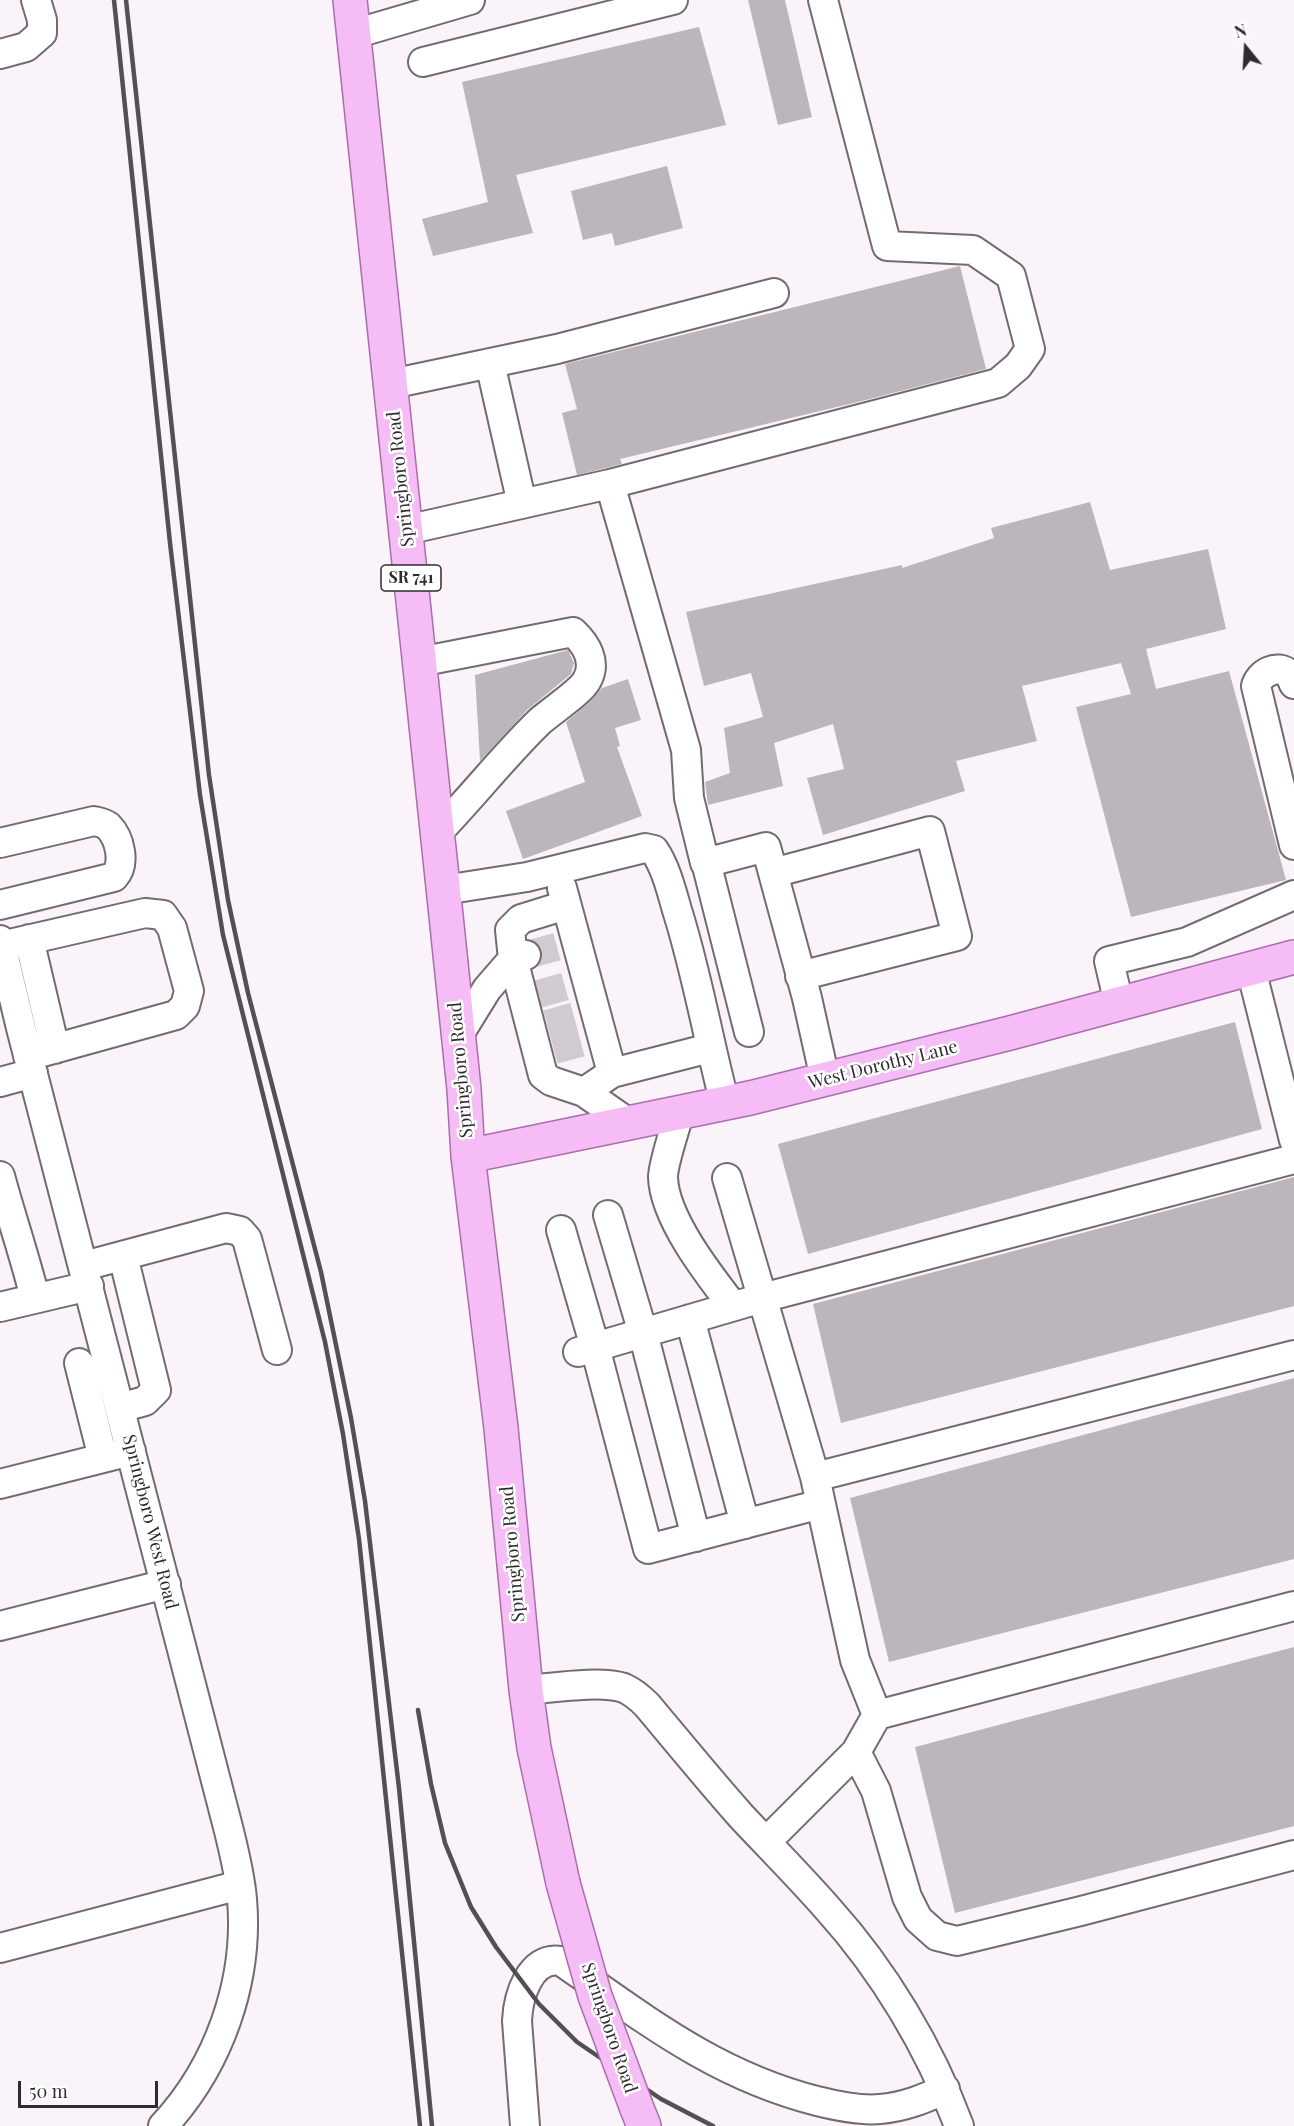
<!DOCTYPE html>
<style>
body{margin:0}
#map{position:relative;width:1294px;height:2126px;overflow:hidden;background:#faf3fa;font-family:"Playfair Display",serif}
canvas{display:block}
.north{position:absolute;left:1216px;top:18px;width:60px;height:60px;-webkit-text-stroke:4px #fff;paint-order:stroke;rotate:342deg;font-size:16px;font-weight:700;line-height:24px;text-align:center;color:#2f2c2f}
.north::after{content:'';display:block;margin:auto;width:21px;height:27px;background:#2f2c2f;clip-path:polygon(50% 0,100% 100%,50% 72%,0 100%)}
.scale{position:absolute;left:18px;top:2081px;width:140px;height:27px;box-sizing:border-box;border:3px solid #2f2c2f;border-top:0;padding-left:8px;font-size:18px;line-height:21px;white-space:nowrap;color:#2f2c2f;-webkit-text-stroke:4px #fff;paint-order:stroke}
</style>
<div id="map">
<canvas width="1294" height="2126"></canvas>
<div class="north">N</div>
<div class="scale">50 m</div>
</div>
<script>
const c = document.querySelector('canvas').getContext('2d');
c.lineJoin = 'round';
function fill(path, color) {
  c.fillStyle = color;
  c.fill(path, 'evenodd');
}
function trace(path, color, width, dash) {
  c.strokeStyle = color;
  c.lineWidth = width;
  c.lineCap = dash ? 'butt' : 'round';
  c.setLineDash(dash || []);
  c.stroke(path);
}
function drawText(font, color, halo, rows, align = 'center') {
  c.font = font + ' "Playfair Display",serif';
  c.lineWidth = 5;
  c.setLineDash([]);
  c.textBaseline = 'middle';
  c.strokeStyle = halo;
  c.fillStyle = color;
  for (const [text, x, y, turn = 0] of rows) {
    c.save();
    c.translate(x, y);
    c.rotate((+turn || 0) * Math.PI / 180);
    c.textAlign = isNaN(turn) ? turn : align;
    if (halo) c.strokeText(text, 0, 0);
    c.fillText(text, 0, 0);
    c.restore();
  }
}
fill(new Path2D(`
 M748 0H785L812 117 778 125Z
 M699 27 726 125 516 175 533 233 433 256 422 219 488 202 462 82Z
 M667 166 683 228 615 246 612 233 583 240 571 191Z
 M960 266 986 369 862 401 620 459 622 464 577 475 562 413 577 409 565 364Z
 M1090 502 1110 570 1208 549 1226 629 1146 649 1156 689 1229 671 1286 880 1131 917 1076 707 1131 694 1121 663 1022 686 1037 741 956 761 965 791 823 835 807 778 844 769 833 724 774 743 783 786 708 805 705 782 730 773 724 728 763 717 751 673 704 686 686 612 902 565V568L994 538 991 528Z
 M568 650 574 663 571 674 527 710 480 761 475 675Z
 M628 679 641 720 615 728 620 746 617 747 642 816 523 859 506 811 585 782 566 722 591 701 602 688Z
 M1235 1022 1262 1129 808 1254 778 1144Z
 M1294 1177V1306L841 1423 813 1304Z
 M1294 1378V1559L889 1662 850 1498Z
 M1294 1647V1826L955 1913 915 1747Z`), '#bcb6bc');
trace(new Path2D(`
 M530 954 567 944
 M538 994 578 983
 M547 1024 583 1014
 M554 1050 591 1040`), '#d1cbd1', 28, [28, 14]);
const minor = new Path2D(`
 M354 34 470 0
 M0 54 26 47 42 33V20L36 0
 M423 62 673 0
 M490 363 522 504
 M391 384 557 349 774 293
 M610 484 998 383 1018 366 1030 349 1011 276 973 250 887 246 823 0
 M406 530 610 484 686 750 689 798 705 863 766 847 807 998 825 1079
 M419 662 573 632C586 644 597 662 587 680 581 692 551 711 539 722 503 757 472 797 437 833
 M1294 684C1292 681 1292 677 1289 674 1277 663 1259 674 1256 686L1294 845
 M0 843 94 821C98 822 104 823 108 826 120 838 126 864 114 877L0 905
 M706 862 749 1032
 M773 873 930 831 957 936 800 976
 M562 888 612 1073 584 1092
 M444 890 527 877 645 848 654 850C666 868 671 889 677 910 697 973 708 1039 725 1104
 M566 905 521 919 510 930 513 959 543 1075 551 1081 584 1092 630 1124
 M29 939 55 1049
 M0 940 21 1028 228 1827C234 1851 240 1875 242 1899 249 1981 219 2066 163 2126
 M1 946 145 913 163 915 172 928 189 991 185 1006 176 1015 28 1056
 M1251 969 1294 1140
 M1119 1004 1109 961 1187 942 1294 895
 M458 1036 487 989 513 959 526 955
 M612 1073 710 1048
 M0 1082 33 1073
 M679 1114C675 1129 663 1164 663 1177 664 1218 709 1275 733 1306
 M0 1176C11 1217 25 1257 35 1298
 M727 1178 815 1477 855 1660 877 1715
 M608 1215 643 1333 696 1537
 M561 1230 595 1347 648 1549 821 1504
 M84 1266 226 1228 240 1231 247 1239 277 1350
 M0 1307 89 1286
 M690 1319 745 1524
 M578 1352 762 1298 1294 1159
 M79 1363 103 1458
 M120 1408 145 1401 156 1390 123 1256
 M815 1477 1294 1355
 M0 1484 131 1451
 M0 1626 166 1584
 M526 1690C552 1688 600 1680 624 1688 633 1692 640 1698 647 1705 678 1742 709 1780 741 1816 770 1847 800 1877 828 1909 884 1971 930 2048 959 2126
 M856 1752 876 1791 907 1897 918 1919 937 1936 957 1941 1081 1911 1294 1855
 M766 1842 856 1752 877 1715 1294 1606
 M0 1948 240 1885
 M525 2126 517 2021C518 1997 530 1955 561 1961 645 2019 715 2075 817 2101 837 2106 860 2111 880 2109 904 2107 924 2099 945 2089`);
const major = new Path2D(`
 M350 0 445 906 464 1089 468 1156 501 1428 526 1690 534 1748 563 1883
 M468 1156 750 1098 1010 1033 1294 957
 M636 2106 644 2126`);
trace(minor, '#726c72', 32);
trace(major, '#ac6dac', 36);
trace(minor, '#fff', 28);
trace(major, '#f5bcf6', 33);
trace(new Path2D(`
 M114 0 170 543 200 795 223 935 325 1342 343 1434 359 1539 420 2126
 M126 0 209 775 228 900 248 993 321 1272 351 1418 365 1501 399 1788 432 2126
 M418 1710 431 1784 445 1843 471 1907 496 1947 539 2004 577 2042 661 2099 713 2126`), '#534f53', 4.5);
const majorBridge = new Path2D(`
 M563 1883 595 1996 636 2106`);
trace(majorBridge, '#ac6dac', 36, []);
trace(majorBridge, '#f5bcf6', 33);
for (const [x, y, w] of [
 [411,578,60]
]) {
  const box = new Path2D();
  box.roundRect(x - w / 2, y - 13, w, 26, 4.5);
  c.fillStyle = '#fff';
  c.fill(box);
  trace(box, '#2f2c2f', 1.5);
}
drawText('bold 16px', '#2f2c2f', null, [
 ["SR 741",411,578]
]);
drawText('18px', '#2f2c2f', '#fff', [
 ["Springboro Road",401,479,-96],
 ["West Dorothy Lane",883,1065,-14],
 ["Springboro Road",461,1070,-95],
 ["Springboro West Road",150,1522,76],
 ["Springboro Road",513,1554,-95],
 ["Springboro Road",609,2028,71]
]);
</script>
